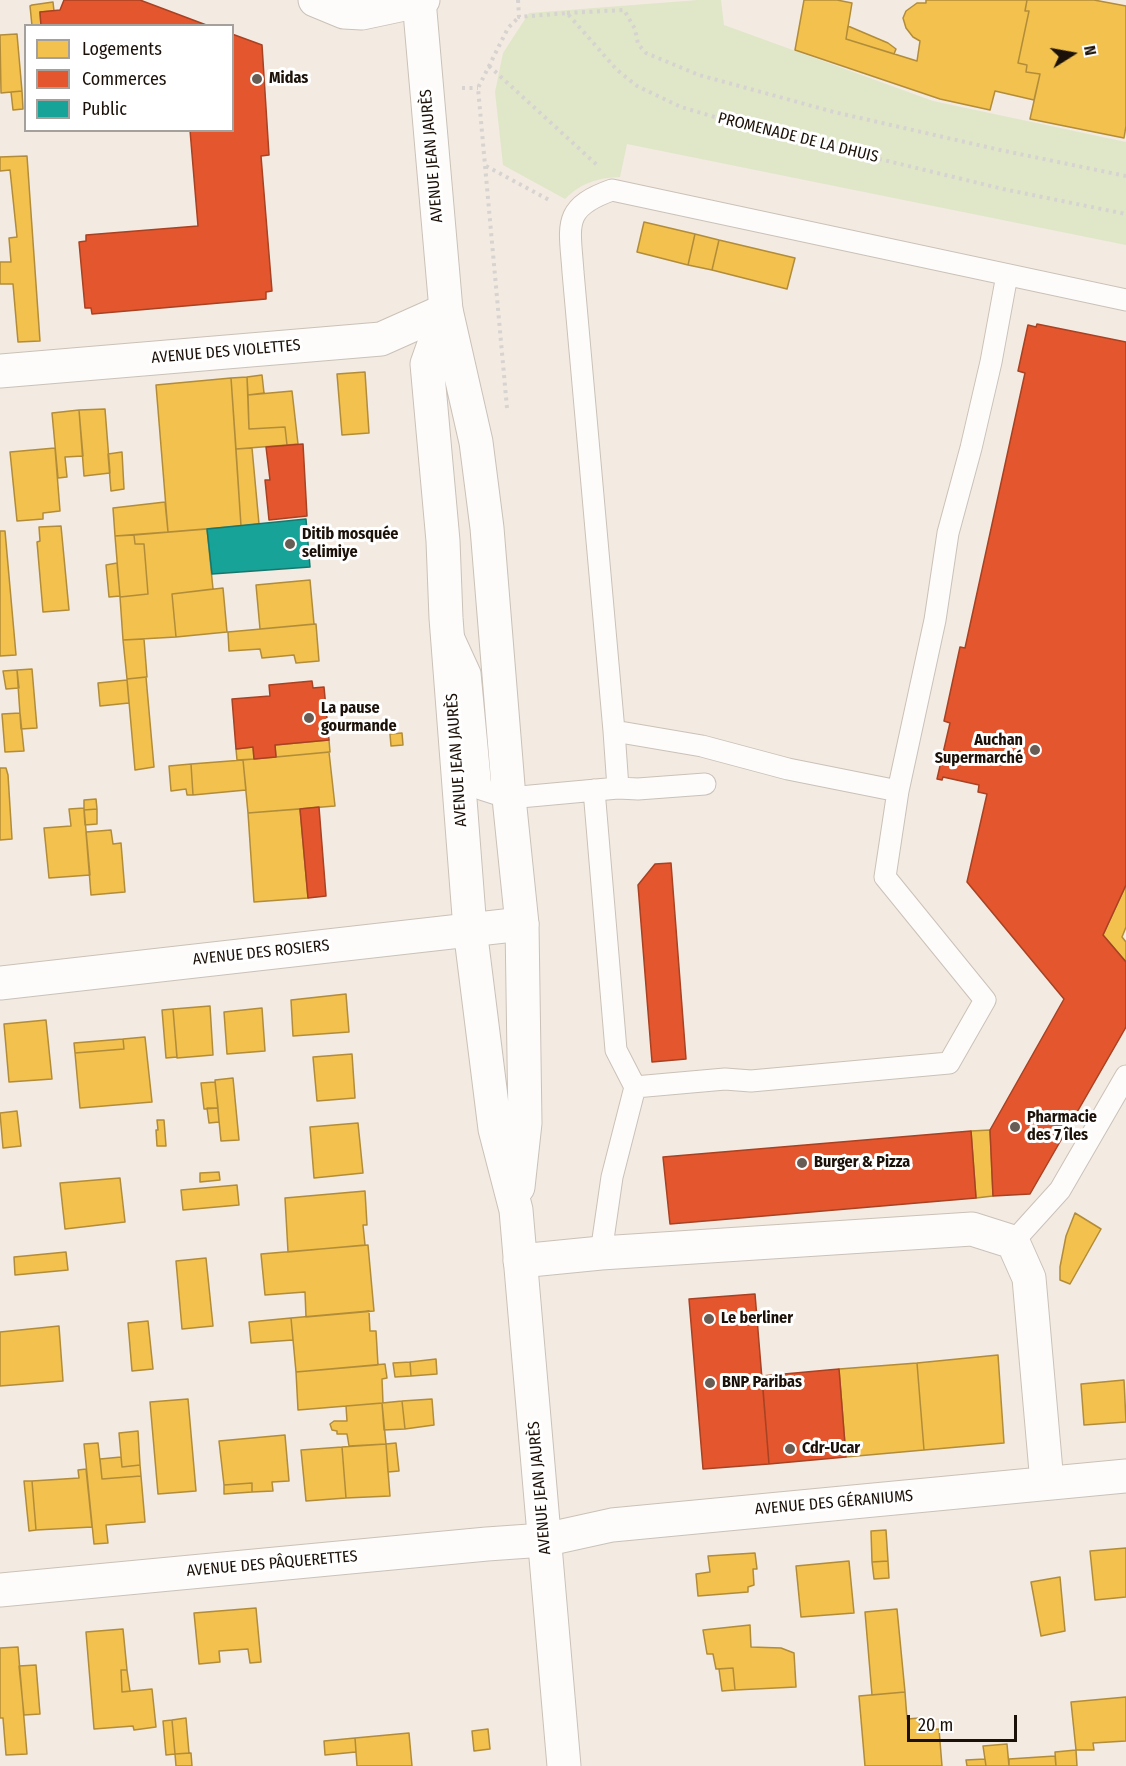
<!DOCTYPE html>
<meta charset="utf-8">
<style>
body{margin:0}
#map{position:relative;width:1126px;height:1766px;overflow:hidden;background:#f3eae1;font-family:"Fira Sans Condensed",sans-serif}
canvas{display:block}
.legend{position:absolute;left:24px;top:24px;width:210px;height:108px;box-sizing:border-box;background:#fff;border:2px solid #a4a09c;margin:0;padding:8px 10px;list-style:none;font-size:18px;color:#1b1108}
.legend li{display:flex;align-items:center;gap:12px;height:30px}
.legend b{width:30px;border:2px solid #a4a09c}
.north{position:absolute;left:1042px;top:24px;width:60px;height:60px;-webkit-text-stroke:4px #fff;paint-order:stroke;rotate:79deg;font-size:16px;font-weight:700;line-height:24px;text-align:center;color:#1b1108}
.north::after{content:'';display:block;margin:auto;width:21px;height:27px;background:#1b1108;clip-path:polygon(50% 0,100% 100%,50% 72%,0 100%)}
.scale{position:absolute;left:907px;top:1715px;width:110px;height:27px;box-sizing:border-box;border:3px solid #1b1108;border-top:0;padding-left:8px;font-size:18px;line-height:21px;white-space:nowrap;color:#1b1108;-webkit-text-stroke:4px #fff;paint-order:stroke}
</style>
<div id="map">
<canvas width="1126" height="1766"></canvas>
<ul class="legend">
<li><b style="height:16px;background:#f2c14e"></b>Logements</li>
<li><b style="height:16px;background:#e4572e"></b>Commerces</li>
<li><b style="height:16px;background:#17a398"></b>Public</li>
</ul>
<div class="north">N</div>
<div class="scale">20 m</div>
</div>
<script>
const c = document.querySelector('canvas').getContext('2d');
c.lineJoin = 'round';
function fill(path, color) {
  c.fillStyle = color;
  c.fill(path, 'evenodd');
}
function trace(path, color, width, dash) {
  c.strokeStyle = color;
  c.lineWidth = width;
  c.lineCap = dash ? 'butt' : 'round';
  c.setLineDash(dash || []);
  c.stroke(path);
}
function drawText(font, color, halo, rows, align = 'center') {
  c.font = font + ' "Fira Sans Condensed",sans-serif';
  c.lineWidth = 6;
  c.setLineDash([]);
  c.textBaseline = 'middle';
  c.strokeStyle = halo;
  c.fillStyle = color;
  for (const [text, x, y, turn = 0] of rows) {
    c.save();
    c.translate(x, y);
    c.rotate((+turn || 0) * Math.PI / 180);
    c.textAlign = isNaN(turn) ? turn : align;
    if (halo) c.strokeText(text, 0, 0);
    c.fillText(text, 0, 0);
    c.restore();
  }
}
fill(new Path2D(`
 M698 0H721L724 25 933 101 1126 142V245L627 144 620 177C597 178 581 183 565 199L503 165 495 92 503 53 529 13Z`), '#e0e7c8');
const homes = new Path2D(`
 M804 0H837L852 3 846 39 917 61 920 41 913 37 906 28 903 18 906 11 917 3H926V0H1027L1025 11H1029L1018 63 1027 65 1026 72 1040 74 1034 100 995 91 990 110 940 99 795 50Z
 M1027 0H1094L1126 6V126L1124 138 1030 119 1040 74 1026 72 1027 65 1018 63 1029 11H1025Z
 M53 2 54 11 40 12 41 26H32L30 6 32 5Z
 M848 26 888 43 896 49 894 54 846 39Z
 M17 34 22 91 1 93 0 35Z
 M22 91 23 109 13 110 11 92Z
 M27 156 40 341 18 342 13 284H0V262H11L9 238 17 237 10 170 0 171V157Z
 M644 222 695 234 688 265 637 252Z
 M695 234 719 240 712 270 688 265Z
 M719 240 795 258 787 289 712 270Z
 M365 372 369 433 342 435 337 374Z
 M262 375 264 393 248 395 247 377Z
 M247 377 249 429 285 427 287 445 236 449 231 378Z
 M231 378 241 526 168 532 156 385Z
 M292 391 298 444 287 445 285 427 249 429 248 395Z
 M105 409 110 473 84 476 79 410Z
 M79 410 83 456 65 457 67 477 58 478 52 413Z
 M55 448 60 511 43 513V519L17 521 10 452Z
 M252 448 259 524 241 526 236 449Z
 M122 452 124 489 111 491 108 454Z
 M165 502 168 532 115 536 113 508Z
 M61 526 69 610 43 612 37 542 40 541 39 527Z
 M207 529 213 589 172 594 176 637 123 640 120 597 148 594 144 544H135L134 535Z
 M0 531H5L16 655 0 656Z
 M134 535 135 544H144L148 594 120 597 115 536Z
 M117 563 120 596 109 597 106 565Z
 M310 580 314 624 260 629 256 585Z
 M223 588 227 632 176 637 172 594Z
 M316 624 319 661 296 663 294 655 262 658 260 649 229 651 228 632Z
 M144 639 147 677 127 679 123 640Z
 M32 669 37 728 21 729 17 670Z
 M17 670 19 688 6 689 3 671Z
 M146 677 154 767 135 770 127 679Z
 M127 680 129 703 100 706 98 683Z
 M20 713 24 751 5 752 2 714Z
 M402 733 403 745 391 746 390 734Z
 M329 740 330 752 276 757 275 745Z
 M253 747 254 759 237 760 236 749Z
 M329 752 335 806 248 813 243 760Z
 M243 760 246 790 193 795 191 764Z
 M191 764 193 795H187L186 789 171 791 169 766Z
 M0 768H6L8 775 12 839 0 840Z
 M96 799 97 809 84 810V800Z
 M84 808 90 875 49 878 44 828 71 826 69 809Z
 M97 809V824L85 825 84 810Z
 M300 809 308 898 254 902 248 813Z
 M111 830 113 844 121 843 125 892 91 895 86 832Z
 M1126 885V927L1122 937 1126 942V962L1103 935Z
 M346 994 349 1032 293 1036 291 1000Z
 M210 1006 213 1055 177 1058 173 1009Z
 M262 1008 265 1051 227 1054 224 1012Z
 M173 1009 177 1057 166 1058 162 1010Z
 M46 1020 52 1079 9 1082 4 1024Z
 M145 1037 152 1102 80 1108 75 1053 124 1049 123 1039Z
 M123 1039 124 1049 75 1053 74 1043Z
 M352 1054 355 1098 317 1101 313 1057Z
 M233 1078 239 1140 221 1141 215 1080Z
 M215 1082 218 1108 204 1109 201 1083Z
 M207 1108H218L219 1122 209 1123Z
 M17 1111 21 1146 3 1148 0 1113Z
 M157 1120H164L166 1146H157L156 1130H158Z
 M358 1123 363 1173 314 1178 310 1127Z
 M990 1130 993 1196 976 1198 971 1131Z
 M219 1172 220 1180 200 1182V1173Z
 M120 1178 125 1222 65 1229 60 1183Z
 M237 1185 239 1205 183 1210 181 1190Z
 M365 1191 367 1225H363L365 1245 288 1252 285 1198Z
 M1075 1213 1101 1229 1070 1284 1060 1280V1267L1066 1236Z
 M368 1245 374 1311 306 1317 305 1292 265 1295 261 1254Z
 M66 1252 68 1270 15 1275 14 1257Z
 M206 1258 213 1326 182 1329 176 1261Z
 M369 1311 370 1331H376L378 1365 296 1372 291 1318Z
 M291 1318 293 1340 251 1343 249 1322Z
 M148 1321 153 1369 132 1371 128 1323Z
 M59 1326 63 1381 0 1386V1332Z
 M998 1355 1004 1443 924 1450 917 1363Z
 M436 1359 437 1374 411 1376 410 1362Z
 M410 1362 411 1376 395 1377 393 1363Z
 M917 1363 924 1450 846 1457 839 1369Z
 M385 1364 387 1378 382 1379 383 1403 298 1410 296 1372Z
 M1124 1380 1126 1422 1084 1425 1081 1384Z
 M188 1399 196 1491 158 1494 150 1402Z
 M432 1399 434 1425 405 1429 402 1401Z
 M402 1401 405 1429 384 1430 382 1403Z
 M382 1403 386 1444 349 1446 347 1434H337V1431L332 1430 330 1424 334 1421H347L346 1406Z
 M138 1431 140 1465 122 1467 119 1433Z
 M285 1435 289 1481 272 1482 273 1491 252 1492V1483L224 1485 219 1441Z
 M98 1443 102 1479 141 1476 145 1522 106 1525 108 1543 94 1544 84 1444Z
 M396 1443 399 1471 388 1472 386 1444Z
 M386 1444 390 1496 346 1498 342 1447Z
 M342 1447 346 1498 306 1501 301 1450Z
 M121 1457 122 1467 140 1465 141 1476 102 1479 100 1459Z
 M86 1469 92 1527 36 1530 32 1481 79 1478 78 1470Z
 M24 1481H32L36 1530 29 1531Z
 M252 1483V1492L224 1494V1485Z
 M886 1530 888 1561 872 1562 871 1531Z
 M1126 1548V1597L1095 1600 1090 1551Z
 M755 1553 757 1569H753L754 1585 748 1587V1592L698 1596 696 1574 710 1572 708 1556Z
 M849 1561 854 1613 801 1617 796 1566Z
 M888 1561 889 1578 874 1579 872 1562Z
 M1060 1577 1065 1631 1041 1636 1031 1582Z
 M256 1608 261 1662 250 1663 248 1649 219 1651 220 1662 199 1664 194 1613Z
 M897 1609 905 1692 872 1695 865 1612Z
 M750 1625 751 1647 781 1648 794 1653 796 1687 735 1690 733 1668 716 1669 713 1654H707L703 1630Z
 M123 1629 127 1670H121L122 1692 152 1689 156 1727 134 1730 133 1726 94 1729 86 1632Z
 M18 1647 27 1754 6 1755 3 1718H0V1648Z
 M36 1665 40 1714 24 1715 19 1666Z
 M733 1668 735 1690 722 1691 719 1669Z
 M121 1670H127L130 1691 122 1692Z
 M905 1692 907 1719 919 1718 920 1730 939 1729 942 1766H865L859 1696Z
 M1126 1697V1741L1093 1743 1094 1750H1076L1071 1702Z
 M186 1718 189 1753 175 1754 172 1720Z
 M172 1720 175 1754 166 1755 163 1721Z
 M488 1729 490 1749 474 1751 472 1731Z
 M409 1733 412 1766H357L355 1738Z
 M355 1738 356 1752 325 1755 324 1741Z
 M1007 1744 1009 1766H986L983 1746Z
 M1076 1750 1077 1766H1056L1055 1752Z
 M191 1753 192 1766H176L175 1754Z
 M1055 1756 1056 1766H1009V1759Z
 M985 1759 986 1766H967L966 1760Z`);
fill(homes, '#f2c14e');
trace(homes, '#b28c39', 1.5);
const shops = new Path2D(`
 M64 0H140L209 26H41L40 12 60 10Z
 M232 34 262 45 269 155 261 156 272 291 266 292V299L92 314 91 308H85L79 242 86 241V235L198 226 190 130H232Z
 M1037 324 1126 342V885L1103 935 1126 962V1027L1030 1194 993 1196 990 1130 1064 999 967 882 987 794 978 792 979 785 943 777 942 780 937 779 950 723 944 721 960 647 965 648 1025 373 1018 371 1028 325 1036 327Z
 M303 444 307 516 269 520 265 480H270L266 447Z
 M312 681 313 688 324 687 329 740 275 745 276 757 254 759 253 747 236 749 232 699 270 696 269 685Z
 M319 807 326 896 308 898 300 809Z
 M671 863 686 1059 652 1062 638 885 655 864Z
 M971 1131 976 1198 670 1224 663 1157Z
 M755 1294 769 1464 703 1469 689 1299Z
 M839 1369 846 1457 769 1464 762 1376Z`);
fill(shops, '#e4572e');
trace(shops, '#a84223', 1.5);
const public = new Path2D(`
 M306 519 310 567 212 574 207 529Z`);
fill(public, '#17a398');
trace(public, '#18776d', 1.5);
const service = new Path2D(`
 M454 638 470 673 481 789 509 798 618 788 638 789 705 784
 M614 731 702 746 788 769 898 791
 M618 788 614 731 573 272C570 226 561 208 612 190L1126 300
 M594 790 616 1050 635 1087 612 1177 601 1253
 M635 1087 725 1079 751 1081 949 1063 985 1000 885 877 898 791 935 620 948 533 971 448 991 362 1007 275
 M1013 1242 1060 1190 1126 1076`);
const minor = new Path2D(`
 M0 371 381 339 446 310
 M0 983 522 924
 M520 1261 601 1253 972 1229 1013 1242 1029 1278 1047 1483
 M0 1590 487 1544 544 1540 612 1525 1126 1476`);
const secondary = new Path2D(`
 M315 0 344 12 362 13 423 0
 M419 0 446 310 476 442 487 528 509 798 522 924 525 1123 518 1187
 M446 310 427 364 443 541 446 618 470 929 495 1129 516 1210 564 1766`);
trace(service, '#cac1b8', 23);
trace(minor, '#cac1b8', 35);
trace(secondary, '#cac1b8', 35);
trace(new Path2D(`
 M518 0 519 17 567 13 617 70 637 86 681 107 752 128 1003 189 1126 214
 M567 13 624 10 635 29 638 44 646 53 699 75 834 112 1000 150 1126 176
 M489 66 597 165
 M462 88H478
 M486 166 551 201
 M507 408 478 88 508 28 519 17`), '#d6d3d0', 4, [3, 4.5]);
trace(service, '#fdfcfa', 21);
trace(minor, '#fdfcfa', 33);
trace(secondary, '#fdfcfa', 33);
for (const [x, y, r, color] of [
 [257,79,6,"#675d54"],
 [290,544,6,"#675d54"],
 [309,718,6,"#675d54"],
 [1035,750,6,"#675d54"],
 [1015,1127,6,"#675d54"],
 [802,1163,6,"#675d54"],
 [709,1319,6,"#675d54"],
 [710,1383,6,"#675d54"],
 [790,1449,6,"#675d54"]
]) {
  const dot = new Path2D();
  dot.arc(x, y, r, 0, 2 * Math.PI);
  c.fillStyle = color;
  c.fill(dot);
  trace(dot, '#fff', 2);
}
drawText('bold 16px', '#1b1108', '#fff', [
 ["Midas",269,79],
 ["Ditib mosquée",302,535],
 ["selimiye",302,553],
 ["La pause",321,709],
 ["gourmande",321,727],
 ["Auchan",1023,741,"right"],
 ["Supermarché",1023,759,"right"],
 ["Pharmacie",1027,1118],
 ["des 7 îles",1027,1136],
 ["Burger & Pizza",814,1163],
 ["Le berliner",721,1319],
 ["BNP Paribas",722,1383],
 ["Cdr-Ucar",802,1449]
], 'left');
drawText('16px', '#1b1108', '#fff', [
 ["PROMENADE DE LA DHUIS",798,138,14],
 ["AVENUE JEAN JAURÈS",432,156,-95],
 ["AVENUE DES VIOLETTES",226,352,-5],
 ["AVENUE JEAN JAURÈS",457,760,-94],
 ["AVENUE DES ROSIERS",261,953,-6],
 ["AVENUE JEAN JAURÈS",540,1488,-95],
 ["AVENUE DES GÉRANIUMS",834,1503,-5],
 ["AVENUE DES PÂQUERETTES",272,1564,-5]
]);
</script>
